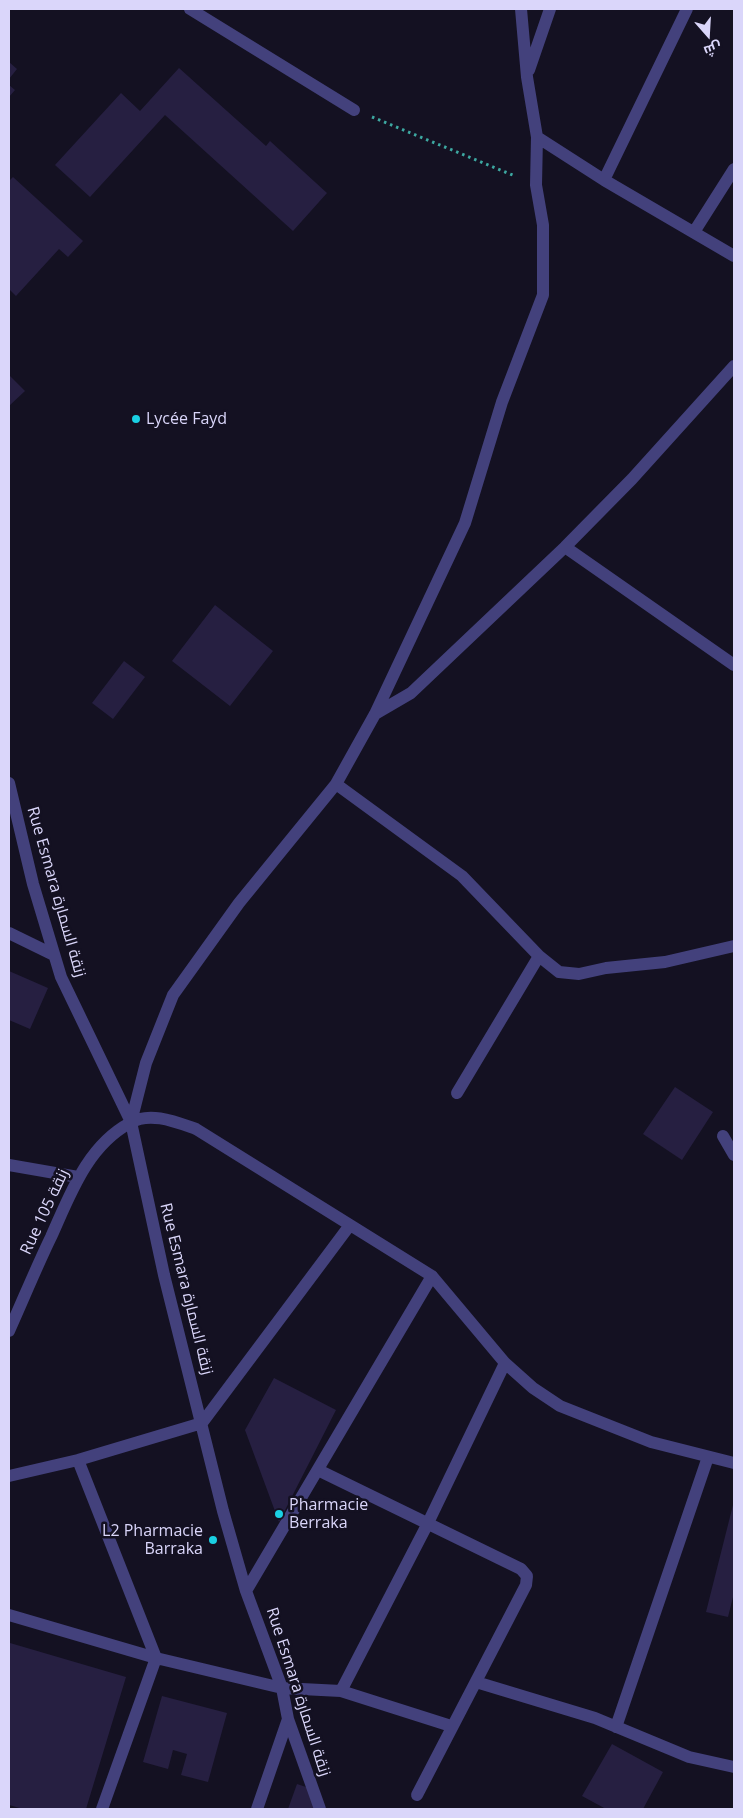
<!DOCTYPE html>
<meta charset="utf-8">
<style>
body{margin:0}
#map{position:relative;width:743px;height:1818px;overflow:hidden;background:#141122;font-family:"Open Sans",Cairo,sans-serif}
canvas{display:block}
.frame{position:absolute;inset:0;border:10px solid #dad6fa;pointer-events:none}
.north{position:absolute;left:683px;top:10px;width:50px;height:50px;-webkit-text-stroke:4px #141122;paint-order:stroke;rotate:161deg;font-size:14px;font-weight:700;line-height:20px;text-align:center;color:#dad6fa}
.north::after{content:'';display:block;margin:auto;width:18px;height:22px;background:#dad6fa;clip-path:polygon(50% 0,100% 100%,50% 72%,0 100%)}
</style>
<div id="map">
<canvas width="743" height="1818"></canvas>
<div class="frame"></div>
<div class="north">ش</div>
</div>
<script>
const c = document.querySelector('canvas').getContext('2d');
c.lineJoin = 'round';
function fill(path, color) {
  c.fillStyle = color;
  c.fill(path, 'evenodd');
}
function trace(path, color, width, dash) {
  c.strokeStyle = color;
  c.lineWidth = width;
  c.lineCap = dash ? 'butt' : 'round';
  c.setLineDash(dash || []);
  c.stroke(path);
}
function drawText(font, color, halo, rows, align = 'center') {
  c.font = font + ' "Open Sans",Cairo,sans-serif';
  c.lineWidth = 5;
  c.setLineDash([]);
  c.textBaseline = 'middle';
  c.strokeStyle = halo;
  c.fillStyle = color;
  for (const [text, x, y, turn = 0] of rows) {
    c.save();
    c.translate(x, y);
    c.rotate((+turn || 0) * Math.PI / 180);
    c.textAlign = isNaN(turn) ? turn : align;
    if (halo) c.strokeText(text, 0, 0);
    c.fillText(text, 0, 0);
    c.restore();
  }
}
fill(new Path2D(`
 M9 62 17 69 9 79Z
 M179 68 266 146 270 141 327 193 293 231 165 115 90 197 55 165 121 93 140 111Z
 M9 85 15 90 9 97Z
 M13 177 83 241 68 257 59 249 16 296 9 289V181Z
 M9 375 25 391 9 406Z
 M215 605 273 651 230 706 172 661Z
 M124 661 145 677 113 719 92 703Z
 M9 971 48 988 30 1029 9 1020Z
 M675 1087 713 1112 682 1160 643 1134Z
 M274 1378 336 1410 279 1522 245 1430Z
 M734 1501V1593L728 1617 706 1612Z
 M10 1643 126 1677 86 1809H23L9 1805Z
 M162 1696 227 1713 208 1782 181 1775 187 1754 173 1750 168 1769 143 1762Z
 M612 1744 663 1772 643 1809H606L582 1796Z
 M297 1784 309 1788 315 1809H288Z`), '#261f41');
trace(new Path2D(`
 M372 117 515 176`), '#3da8a1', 3, [2.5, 4]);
trace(new Path2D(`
 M190 9 354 110
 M529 70 550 9
 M537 137 604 180 734 256
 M604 180 687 9
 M694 232 734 169
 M565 547 734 665
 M375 714 411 693 565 547 632 479 734 366
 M9 783 33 884 61 977 131 1122 164 1275 223 1511 246 1591 282 1688 288 1719 320 1809
 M336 784 462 876 539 956 559 972 579 974 606 968 665 962 734 946
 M9 933 54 955
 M457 1093 539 956
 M131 1122 146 1063 173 995 239 903 336 784 375 714 465 523 502 402 543 295V225L536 185 537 137 527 77 521 9
 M723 1136 734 1155
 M9 1165 78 1177
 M9 1331C23 1300 36 1268 51 1237 70 1195 87 1146 130 1123 150 1111 176 1122 196 1129L432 1276 505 1363 533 1388 560 1406 651 1442 734 1463
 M78 1460 156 1658 102 1809
 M318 1470 521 1569 527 1576 526 1585 417 1795
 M9 1476 78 1460 202 1423 350 1225
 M246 1591 432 1276
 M9 1615 156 1658 282 1688 341 1691 451 1726
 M476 1682 595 1718 689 1757 734 1767
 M341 1691 427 1525 505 1363
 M616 1727 708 1457
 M257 1809 288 1719`), '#43417c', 12);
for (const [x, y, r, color] of [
 [136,419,5,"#1ad0e3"],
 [279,1514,5,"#1ad0e3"],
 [213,1540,5,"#1ad0e3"]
]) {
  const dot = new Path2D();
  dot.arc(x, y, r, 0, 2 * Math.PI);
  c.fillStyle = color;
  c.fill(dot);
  trace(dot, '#141122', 2);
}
drawText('16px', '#dad6fa', '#141122', [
 ["Lycée Fayd",146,419],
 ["Pharmacie",289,1505],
 ["Berraka",289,1523],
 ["L2 Pharmacie",203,1531,"right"],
 ["Barraka",203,1549,"right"]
], 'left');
drawText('16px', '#dad6fa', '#141122', [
 ["Rue Esmara زنقة السمارة",56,892,74],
 ["Rue 105 زنقة",45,1212,-65],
 ["Rue Esmara زنقة السمارة",186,1289,76],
 ["Rue Esmara زنقة السمارة",298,1692,72]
]);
</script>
